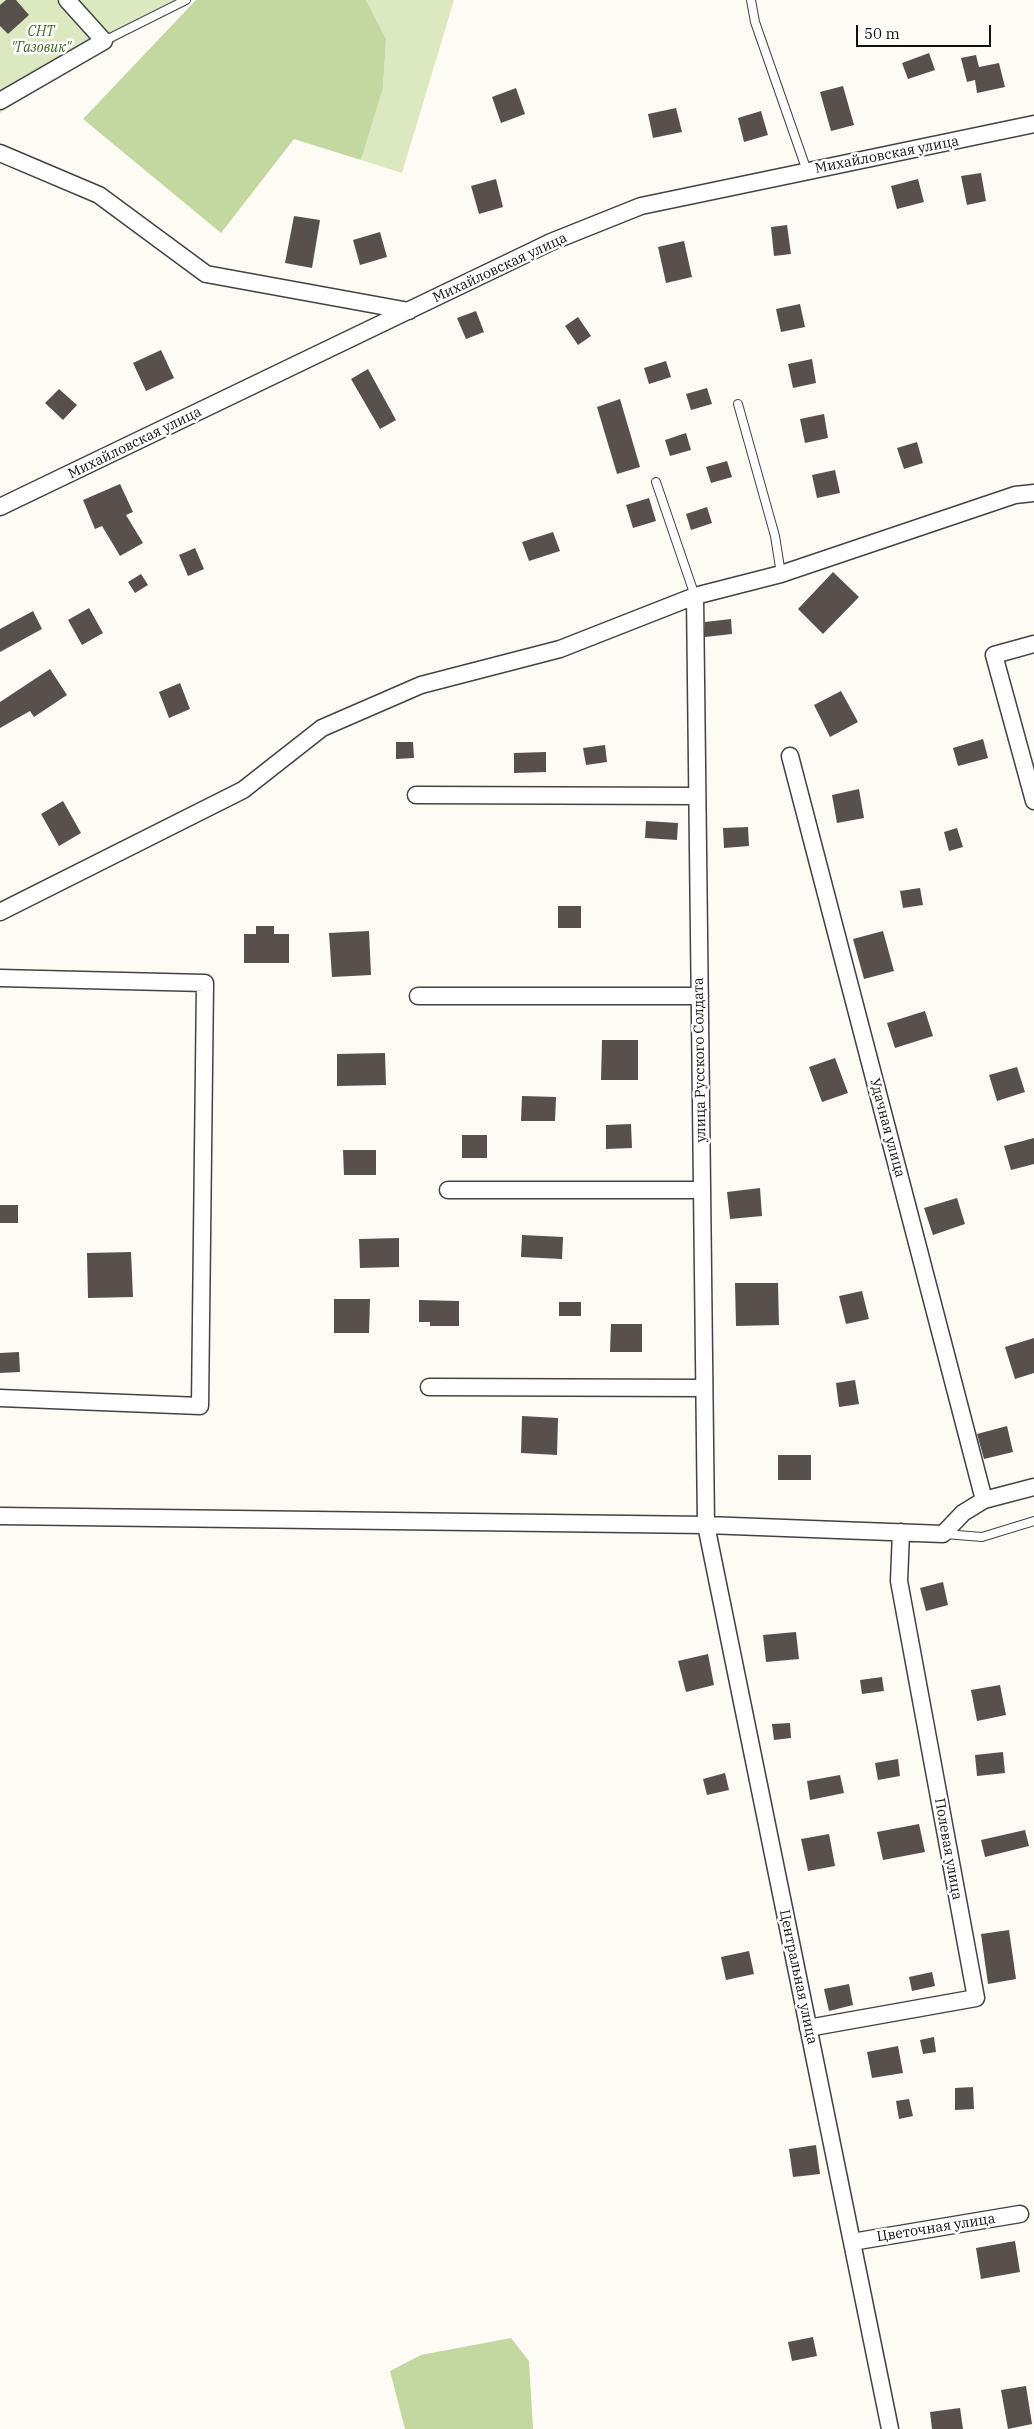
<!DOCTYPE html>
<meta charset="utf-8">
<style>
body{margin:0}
#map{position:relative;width:1034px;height:2429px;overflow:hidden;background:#fefbf5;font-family:"IBM Plex Serif",serif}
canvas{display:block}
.scale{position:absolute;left:856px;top:25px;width:135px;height:22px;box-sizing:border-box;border:2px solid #101010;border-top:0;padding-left:6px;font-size:15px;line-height:18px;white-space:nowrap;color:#101010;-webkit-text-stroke:4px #fff;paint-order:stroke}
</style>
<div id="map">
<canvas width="1034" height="2429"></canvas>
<div class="scale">50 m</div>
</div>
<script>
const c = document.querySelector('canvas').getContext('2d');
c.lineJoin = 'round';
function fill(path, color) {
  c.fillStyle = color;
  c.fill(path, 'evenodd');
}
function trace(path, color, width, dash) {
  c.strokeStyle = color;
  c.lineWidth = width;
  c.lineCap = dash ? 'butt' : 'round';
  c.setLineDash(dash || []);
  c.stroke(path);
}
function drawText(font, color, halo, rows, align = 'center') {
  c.font = font + ' "IBM Plex Serif",serif';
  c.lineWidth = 5;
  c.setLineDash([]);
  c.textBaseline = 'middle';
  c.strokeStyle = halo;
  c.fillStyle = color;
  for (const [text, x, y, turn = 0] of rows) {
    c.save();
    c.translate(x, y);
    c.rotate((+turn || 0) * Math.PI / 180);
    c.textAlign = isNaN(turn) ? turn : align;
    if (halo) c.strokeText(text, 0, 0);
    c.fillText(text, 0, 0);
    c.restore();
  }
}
fill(new Path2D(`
 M0 0H183L0 113Z
 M366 0H454L402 173 361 160 383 88 386 39Z`), '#dce8bf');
fill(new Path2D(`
 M196 0H366L386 39 383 88 361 160 294 139 221 233 83 119Z
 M511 2338 529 2361 533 2429H405L390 2371 421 2355Z`), '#c3d7a0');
fill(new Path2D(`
 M6 0H16L29 15 8 34 0 26V5Z
 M929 53 935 70 908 79 902 63Z
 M976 55 979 67 999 63 1005 87 977 93 975 80 967 82 961 58Z
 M843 86 854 125 831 131 820 92Z
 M516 88 525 114 501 123 492 97Z
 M676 108 682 132 653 138 648 114Z
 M761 111 768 135 744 142 738 118Z
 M981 173 986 201 967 205 961 176Z
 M496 179 503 207 479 214 471 186Z
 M918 179 924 202 897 209 891 186Z
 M294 216 320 220 312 268 285 263Z
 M787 225 791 254 774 256 771 227Z
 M380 232 387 257 360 265 353 240Z
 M684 241 692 277 666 283 658 247Z
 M800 304 805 327 781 332 776 309Z
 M476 311 484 332 466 339 457 318Z
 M578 317 591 336 578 345 565 326Z
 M161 350 174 378 146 391 133 363Z
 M812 359 816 383 793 388 788 364Z
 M666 361 671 377 649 384 644 368Z
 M368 369 396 420 380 429 351 379Z
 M707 388 712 404 691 410 686 394Z
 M59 389 77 405 63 420 45 403Z
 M620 399 640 467 617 474 597 407Z
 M824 414 828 438 805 443 800 419Z
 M686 433 691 450 670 456 665 440Z
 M917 442 923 463 904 469 897 448Z
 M727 461 732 477 711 483 706 467Z
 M835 470 840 493 817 498 812 475Z
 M120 484 133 512 126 515 143 543 120 556 102 526 95 529 83 500Z
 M649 498 656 521 633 528 626 505Z
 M707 507 712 523 691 530 686 514Z
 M553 532 560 551 529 561 522 542Z
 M195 548 204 569 188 576 179 555Z
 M833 572 859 597 823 634 798 609Z
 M141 574 148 585 135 593 128 582Z
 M89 608 103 633 82 645 68 620Z
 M33 611 42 629 0 652V629Z
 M731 619 732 634 705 637V622Z
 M50 669 67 695 34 717 30 711 0 728V702Z
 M180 683 190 709 169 718 159 692Z
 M841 691 858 722 830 737 814 705Z
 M983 739 988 758 958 766 953 748Z
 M396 742H413L414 758 396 759Z
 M605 745 607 762 586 765 583 748Z
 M546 752V772L514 773V753Z
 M859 789 864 818 837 823 832 795Z
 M63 801 81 833 59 846 41 814Z
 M646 821 678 823 677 840 645 838Z
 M748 827 749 846 724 848 723 828Z
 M957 828 963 847 949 851 944 832Z
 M920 888 923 905 903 908 900 891Z
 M558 906H581V928H558Z
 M256 926H274V934H289V963H244V934H256Z
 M369 931 371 975 332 977 329 933Z
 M883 931 894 971 864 979 853 939Z
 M925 1011 933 1036 895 1048 887 1023Z
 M602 1040H638V1080H601Z
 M385 1053 386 1085 337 1086V1054Z
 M835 1058 848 1093 822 1102 809 1067Z
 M1017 1067 1025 1092 997 1101 989 1075Z
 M522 1096 556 1097 555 1121H521Z
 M631 1124 632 1148 606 1149V1125Z
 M462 1135H487V1158H462Z
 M1034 1138V1164L1011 1170 1004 1146Z
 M343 1150H376V1175H344Z
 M760 1188 762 1216 730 1219 727 1192Z
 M957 1198 965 1224 933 1235 924 1208Z
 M0 1205H18V1223H0Z
 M522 1235 563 1237 562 1259 521 1257Z
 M399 1238V1267L360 1268 359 1239Z
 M131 1252 133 1297 88 1298 87 1253Z
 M735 1283H778L779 1325 736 1326Z
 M862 1291 869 1319 846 1324 839 1296Z
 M334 1299H370L369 1333H334Z
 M419 1300 459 1301V1326H430V1322H419Z
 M559 1302H581V1316H559Z
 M611 1324H642V1352H610Z
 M1034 1338V1373L1015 1379 1005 1347Z
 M19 1352 20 1372 0 1373V1353Z
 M855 1380 859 1404 839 1407 836 1383Z
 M522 1416 558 1418 557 1455 521 1453Z
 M1007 1426 1013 1452 984 1459 977 1434Z
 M778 1455H811V1480H778Z
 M943 1582 948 1605 926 1611 920 1588Z
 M796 1632 799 1659 766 1662 763 1635Z
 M708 1654 714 1685 686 1692 678 1661Z
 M882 1677 884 1691 862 1694 860 1680Z
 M1000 1685 1006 1715 977 1721 971 1690Z
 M790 1723 791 1738 774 1740 772 1724Z
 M1003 1752 1005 1773 977 1776 975 1755Z
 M898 1759 900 1776 878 1780 875 1763Z
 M725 1773 729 1790 707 1795 703 1779Z
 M840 1775 844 1793 810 1800 807 1781Z
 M919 1824 925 1852 883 1860 877 1832Z
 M1025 1830 1029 1846 985 1857 981 1840Z
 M829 1834 835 1866 808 1871 801 1839Z
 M1009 1930 1016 1979 988 1984 981 1934Z
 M749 1951 754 1974 726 1980 721 1957Z
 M932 1972 935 1986 912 1991 909 1977Z
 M849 1984 853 2005 829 2011 824 1989Z
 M934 2037 936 2052 923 2054 920 2040Z
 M898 2046 903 2073 872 2078 867 2052Z
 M973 2087 974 2109 955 2110V2088Z
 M909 2099 913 2116 899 2119 896 2101Z
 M816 2145 820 2174 793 2177 789 2149Z
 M1015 2241 1020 2272 981 2279 976 2248Z
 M813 2337 817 2356 792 2361 788 2342Z
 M1026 2386 1032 2424 1008 2429 1001 2390Z
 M960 2408 963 2429H932L930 2412Z`), '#58504d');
const lane = new Path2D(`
 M751 0 755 22 807 171
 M104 41 186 0
 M738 404 775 536 781 574
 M656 482 695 596
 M945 1534 982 1537 1034 1521`);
const street = new Path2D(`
 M0 101 104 41 67 0
 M0 153 99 195 206 274 409 311
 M0 507 551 242 641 206 1034 124
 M695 596 706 1525 890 2429
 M1034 644 994 655 1034 801
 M790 756 984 1500
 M416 795 697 796
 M0 912 243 790 322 728 421 685 560 649 695 596 781 574 1015 495 1034 493
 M0 978 205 983 200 1406 0 1398
 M418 996H700
 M448 1190H702
 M429 1387 704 1388
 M0 1516 706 1525 943 1534 963 1513 984 1500 1034 1487
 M808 2028 976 1998 899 1581 901 1532
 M852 2242 1020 2214`);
trace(lane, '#434343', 10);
trace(street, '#434343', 19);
trace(lane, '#fff', 8);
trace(street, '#fff', 16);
drawText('italic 14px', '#3e6524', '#fff', [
 ["СНТ",41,32],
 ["\"Газовик\"",41,48]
]);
drawText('14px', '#101010', '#fff', [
 ["Михайловская улица",887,155,-11],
 ["Михайловская улица",500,268,-25],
 ["Михайловская улица",135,443,-26],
 ["улица Русского Солдата",700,1060,-91],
 ["Удачная улица",887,1128,75],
 ["Полевая улица",948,1849,80],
 ["Центральная улица",798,1977,78],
 ["Цветочная улица",936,2228,-9]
]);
</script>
